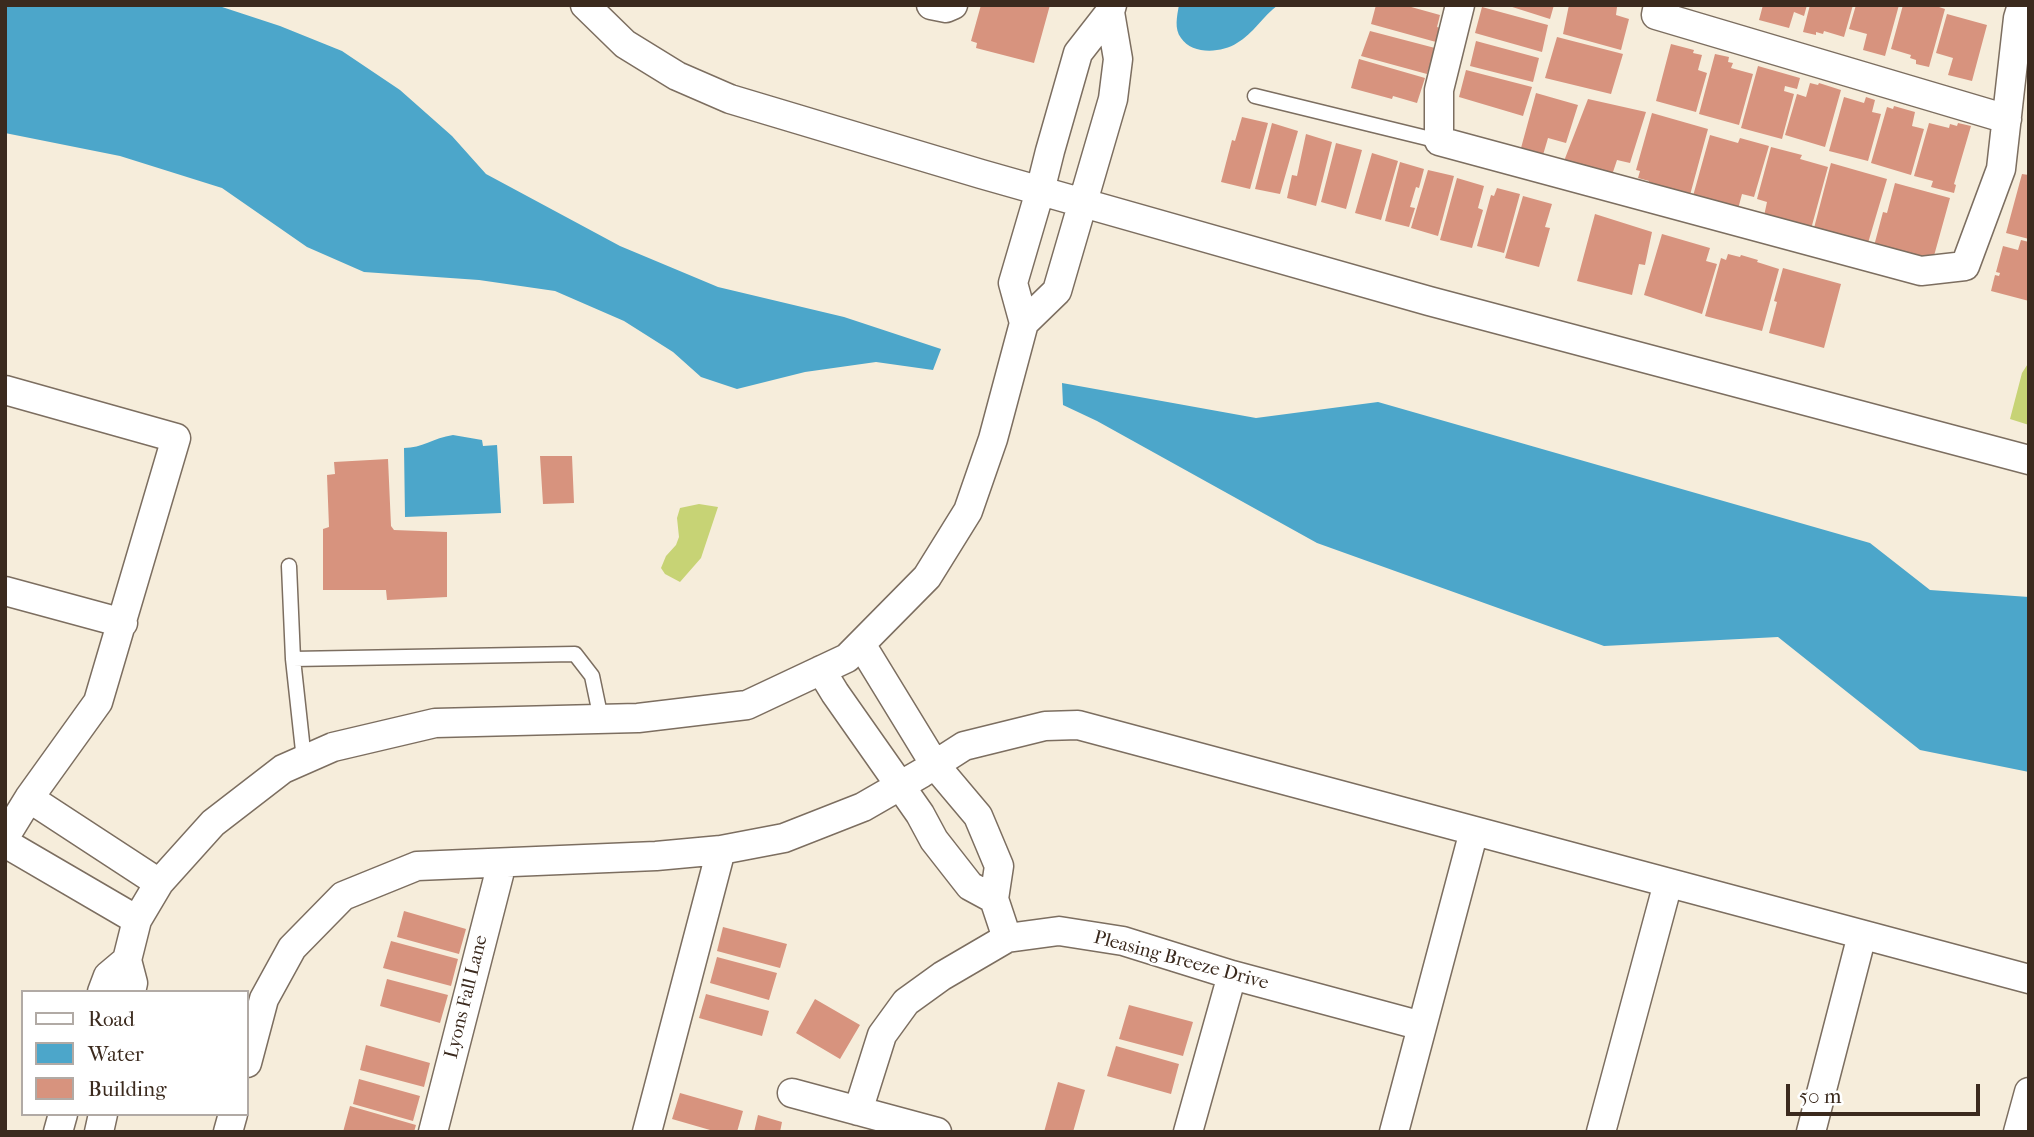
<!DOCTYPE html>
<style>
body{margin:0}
#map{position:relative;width:2034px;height:1137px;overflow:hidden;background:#f6eddb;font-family:"IM FELL French Canon",serif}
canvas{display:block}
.frame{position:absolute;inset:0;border:7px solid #3b2a1e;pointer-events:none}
.legend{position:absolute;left:21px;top:990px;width:228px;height:126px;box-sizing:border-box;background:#fff;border:2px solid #b1aaa5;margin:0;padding:9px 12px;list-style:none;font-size:21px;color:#3b2a1e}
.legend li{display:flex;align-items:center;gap:14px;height:35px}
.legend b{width:35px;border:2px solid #b1aaa5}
.scale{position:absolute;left:1786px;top:1084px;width:194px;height:32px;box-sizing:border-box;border:4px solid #3b2a1e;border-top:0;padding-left:9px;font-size:21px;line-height:24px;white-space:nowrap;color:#3b2a1e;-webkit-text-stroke:5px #fff;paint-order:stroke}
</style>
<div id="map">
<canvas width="2034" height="1137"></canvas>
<div class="frame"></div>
<ul class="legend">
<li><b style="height:9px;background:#fff"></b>Road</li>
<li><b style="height:19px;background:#4ca6ca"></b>Water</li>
<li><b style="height:19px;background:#d7937e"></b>Building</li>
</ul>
<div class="scale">50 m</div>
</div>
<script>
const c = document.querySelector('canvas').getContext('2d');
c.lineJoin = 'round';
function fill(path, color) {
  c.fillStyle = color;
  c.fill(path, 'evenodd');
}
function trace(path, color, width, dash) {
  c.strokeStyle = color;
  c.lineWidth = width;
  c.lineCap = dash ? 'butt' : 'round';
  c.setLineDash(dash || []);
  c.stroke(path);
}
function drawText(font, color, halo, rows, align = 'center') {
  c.font = font + ' "IM FELL French Canon",serif';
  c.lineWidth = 5;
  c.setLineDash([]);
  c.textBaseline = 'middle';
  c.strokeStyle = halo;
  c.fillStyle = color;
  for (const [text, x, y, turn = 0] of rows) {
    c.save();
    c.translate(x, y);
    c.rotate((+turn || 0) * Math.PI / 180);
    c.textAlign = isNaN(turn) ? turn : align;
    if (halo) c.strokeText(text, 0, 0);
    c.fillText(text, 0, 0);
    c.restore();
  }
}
fill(new Path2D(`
 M2029 362V425L2010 419 2022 373Z
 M699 504 718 507 701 558 680 582 665 574 661 568 666 556 676 545 679 537 677 518 680 508Z`), '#c7d375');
fill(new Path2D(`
 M5 5H216L280 26 342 51 400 90 452 136 486 174 620 246 718 287 844 317 941 349 933 370 876 362 805 372 737 389 701 377 673 352 624 321 555 291 479 280 364 272 307 247 222 188 120 156 5 133Z
 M1179 5H1278C1263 16 1253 34 1237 43 1222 53 1192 55 1181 38 1174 29 1177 16 1179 5Z
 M1062 383 1256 418 1378 402 1870 543 1930 590 2029 597V772L1920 750 1778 637 1604 646 1317 543 1097 421 1063 405Z
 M453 435 482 440 483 446 497 445 501 513 405 517 404 448C422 448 433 438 453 435Z`), '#4ca6ca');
fill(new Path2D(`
 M981 5H1050L1034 63 976 48 977 43 971 41Z
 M1376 5H1404L1440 15 1437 27 1440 28 1436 42 1371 24Z
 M1506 5H1554L1550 19Z
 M1569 5 1617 7 1616 15 1629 19 1621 50 1563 34Z
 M1763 5H1807L1804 16 1794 12 1789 28 1759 20Z
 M1810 5H1853L1844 37 1824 31 1823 34 1816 32V35L1803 32Z
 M1856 5H1899L1885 56 1863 50 1867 34 1849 29Z
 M1903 5H1933L1945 9 1929 67 1916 64V60L1910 58 1911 55 1891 49Z
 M1482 7 1548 25 1542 52 1475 33Z
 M1947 14 1987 25 1972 81 1948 75 1953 58 1936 53Z
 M1370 31 1435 48 1427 74 1361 56Z
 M1557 37 1623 54 1611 94 1545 78Z
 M1476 41 1539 58 1533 82 1470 66Z
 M1671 44 1694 50 1693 53 1702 55 1698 70 1707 73 1696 112 1656 101Z
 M1715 54 1729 57 1728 62 1733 63 1731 68 1753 74 1739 125 1699 114Z
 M1359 59 1425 78 1417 103 1393 96 1392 99 1351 88Z
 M1758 66 1800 78 1797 89 1785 86 1784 91 1794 94 1782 139 1741 128Z
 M1466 70 1532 87 1523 116 1459 97Z
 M1810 83 1818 85 1819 83 1841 90 1825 147 1785 135 1797 94 1806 97Z
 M1536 93 1578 105 1566 143 1548 138 1543 155 1521 148Z
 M1844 97 1864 103 1866 97 1875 100 1872 112 1881 114 1868 161 1829 151Z
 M1588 99 1646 112 1630 163 1617 160 1612 175 1564 161Z
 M1894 106 1915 112 1912 126 1924 129 1911 175 1871 163 1887 107 1893 109Z
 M1652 113 1708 129 1690 195 1649 184V181L1638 178 1640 171 1636 170Z
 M1242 117 1268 123 1250 189 1221 182 1232 140 1235 141Z
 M1272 123 1298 131 1280 194 1255 189Z
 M1929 123 1949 128 1950 124 1957 126 1958 123 1971 126 1954 184 1956 185 1954 193 1931 187 1933 181 1914 176Z
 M1306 134 1332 142 1316 206 1287 198 1292 175 1297 176Z
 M1710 135 1738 143 1740 138 1769 146 1754 197 1742 194 1738 209 1693 196Z
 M1336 143 1362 150 1346 209 1321 202Z
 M1771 147 1802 155 1800 159 1828 167 1811 229 1764 216 1767 202 1757 199Z
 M1372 153 1398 161 1381 220 1355 213Z
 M1400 162 1424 169 1419 188 1416 187 1410 207 1415 208 1409 227 1385 221Z
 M1831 163 1887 179 1868 243 1814 228Z
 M1428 170 1454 176 1438 236 1411 228Z
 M2022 174 2029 175V239L2006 233Z
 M1457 178 1484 186 1478 208 1483 210 1472 248 1440 240Z
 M1895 183 1950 198 1932 263 1874 246 1883 212 1887 213Z
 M1497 188 1520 194 1504 253 1477 246 1491 195 1494 196Z
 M1523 196 1552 204 1545 227 1550 228 1539 267 1505 258Z
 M1595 214 1652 232 1645 265 1639 264 1632 295 1577 281Z
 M1662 234 1710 248 1706 261 1717 264 1702 314 1644 295Z
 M2021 240 2029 242V301L1991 291 1995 275 1999 276 2000 273 1996 272 2003 246 2018 250Z
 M1728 254 1740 257 1741 255 1758 260 1757 262 1779 269 1762 331 1705 316 1721 258 1726 260Z
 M1783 268 1841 284 1824 348 1769 333 1777 302 1774 301Z
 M540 456H572L574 503 543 504Z
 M388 459 391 526 394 530 447 532V597L387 600 386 590H323V529L329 527 327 475 335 474 334 462Z
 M404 911 466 929 459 954 397 937Z
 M723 927 787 944 780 968 717 951Z
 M391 941 458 959 451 986 383 968Z
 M717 957 777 973 769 1000 710 983Z
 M387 979 448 995 440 1023 380 1006Z
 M706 994 769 1011 762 1036 699 1018Z
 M815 999 860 1025 840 1059 796 1033Z
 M1129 1005 1193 1022 1183 1056 1119 1039Z
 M366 1045 430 1063 424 1087 360 1070Z
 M1116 1046 1179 1064 1171 1094 1107 1076Z
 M359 1079 420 1096 413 1121 353 1104Z
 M1058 1082 1085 1090 1073 1132H1044Z
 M680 1093 743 1111 737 1132H717L672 1119Z
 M350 1106 416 1125 414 1132H343Z
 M758 1115 782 1122 780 1132H754Z`), '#d7937e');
const lane = new Path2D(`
 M1255 96 1439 141
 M289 566 293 659 304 760
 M293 659 575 654 592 676 601 719`);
const street = new Path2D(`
 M585 5 625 44 677 76 730 99 981 174 1429 301 2029 460
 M931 5 946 8 953 5
 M1460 5 1439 90V141L1921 271 1965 266 2001 169 2018 18 2022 5
 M1658 5 1656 15 2007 119
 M1024 323 1057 291 1113 99 1118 59 1110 12
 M5 390 176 438 98 702 29 798 5 837
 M5 591 123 623
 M861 644 935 765 978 816 999 866 994 899 1007 938
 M821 670 835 693 920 814 934 840 970 886 994 899
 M29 798 159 883
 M5 843 137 920
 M102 992 108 976 127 960
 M131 992 133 983 127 960 137 920 159 883 213 823 283 769 333 747 435 723 638 718 747 705 847 658 927 577 968 511 993 439 1024 323 1013 283 1040 191 1050 151 1078 53 1110 12 1112 5
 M247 1063 264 999 292 948 343 896 417 866 656 856 721 850 784 838 863 807 922 773 964 746 1045 726 1078 725 2029 979
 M792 1093 937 1132
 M858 1111 882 1035 906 1002 942 976 1007 938 1059 931 1123 941 1232 975 1422 1026
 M58 1132 63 1114
 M99 1132 103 1114
 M228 1132 233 1114
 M433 1132 502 863
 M647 1132 721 850
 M1188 1132 1232 975
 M1394 1132 1474 831
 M1601 1132 1668 883
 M1811 1132 1862 935
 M2018 1132 2029 1092`);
trace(lane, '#7c6e60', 17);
trace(street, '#7c6e60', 31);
trace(lane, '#fff', 14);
trace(street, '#fff', 28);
drawText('19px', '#3b2a1e', '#fff', [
 ["Pleasing Breeze Drive",1181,961,15],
 ["Lyons Fall Lane",467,997,-76]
]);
</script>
